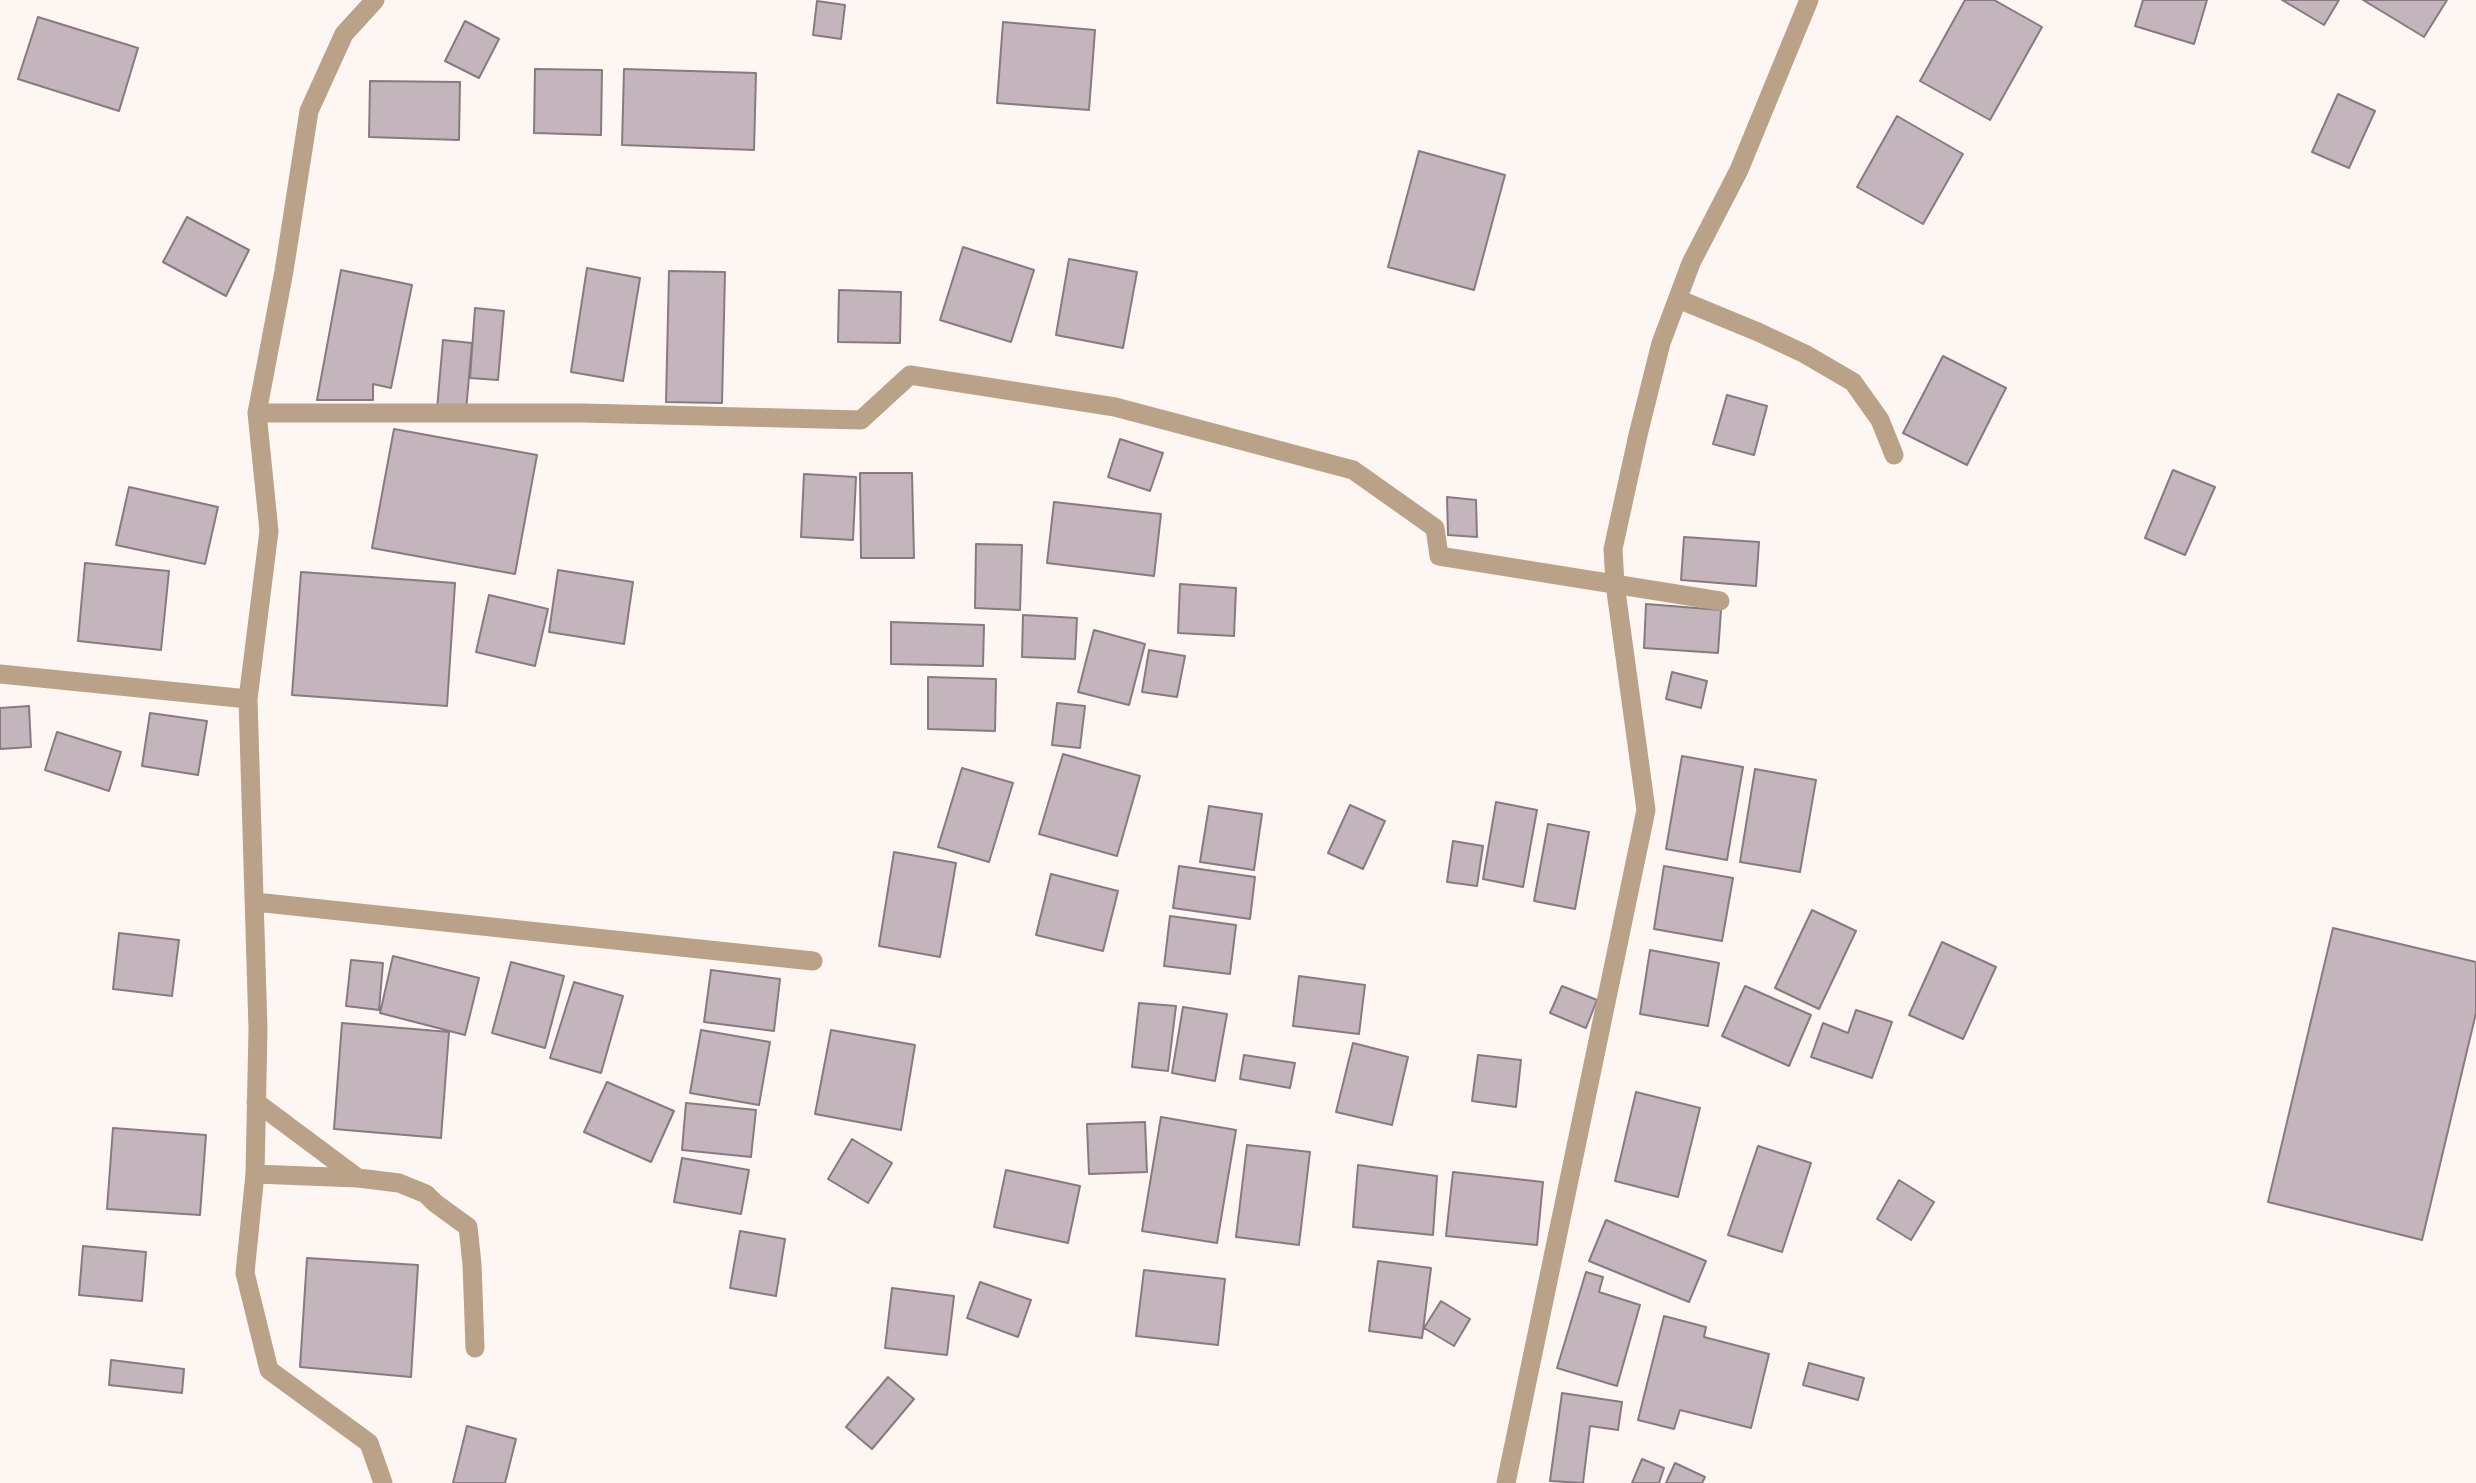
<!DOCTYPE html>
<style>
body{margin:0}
canvas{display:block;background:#fdf6f3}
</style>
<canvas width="2476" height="1483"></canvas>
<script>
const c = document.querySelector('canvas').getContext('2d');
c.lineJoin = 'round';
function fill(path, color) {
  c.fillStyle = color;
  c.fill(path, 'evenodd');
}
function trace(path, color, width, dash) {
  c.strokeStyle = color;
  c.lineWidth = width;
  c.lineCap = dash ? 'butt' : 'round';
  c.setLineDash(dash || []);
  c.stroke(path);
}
const building = new Path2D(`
 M1965 0H1994L2042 27 1990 120 1920 81Z
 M2143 0H2207L2194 44 2135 26Z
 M2282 0H2339L2324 25Z
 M2363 0H2447L2424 37Z
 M817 1 845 5 841 39 813 35Z
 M38 17 138 48 119 111 18 79Z
 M465 21 499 39 479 78 445 61Z
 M1003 22 1095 30 1089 110 997 103Z
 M535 69 602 70 601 135 534 133Z
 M624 69 756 73 754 150 622 145Z
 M370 81 460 82 459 140 369 137Z
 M2338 94 2375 111 2349 168 2312 152Z
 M1897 116 1963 154 1923 224 1857 187Z
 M1419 151 1505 175 1474 290 1388 267Z
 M187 217 249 250 226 296 163 262Z
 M963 247 1034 270 1011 342 940 320Z
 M1069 259 1137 272 1123 348 1056 335Z
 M587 268 640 278 623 381 571 372Z
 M341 270 412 285 391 388 373 384V400H317Z
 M669 271 725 272 722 403 666 402Z
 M839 290 901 292 900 343 838 342Z
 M475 308 504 311 498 380 470 378Z
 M443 340 472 343 466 411 437 409Z
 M1943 356 2006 388 1967 465 1903 433Z
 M1727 395 1767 406 1754 455 1713 444Z
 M394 429 537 455 515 574 372 548Z
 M1120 439 1163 453 1150 491 1108 477Z
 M2173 470 2215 487 2185 555 2145 538Z
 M860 473H912L914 558H861Z
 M804 474 856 477 853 540 801 537Z
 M129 487 218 507 205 564 116 545Z
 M1447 497 1476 500 1477 537 1448 535Z
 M1054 502 1161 514 1154 576 1047 563Z
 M1684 537 1759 542 1756 586 1681 580Z
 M976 544 1022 545 1020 610 975 608Z
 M85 563 169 571 161 650 78 641Z
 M558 570 633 582 624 644 549 632Z
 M301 572 455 583 447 706 292 695Z
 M1180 584 1236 588 1234 636 1178 633Z
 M489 595 548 609 535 666 476 652Z
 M1646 604 1721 610 1718 653 1644 648Z
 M1023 615 1077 618 1075 659 1022 657Z
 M891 622 984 625 983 666 891 664Z
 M1094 630 1145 644 1129 705 1078 692Z
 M1149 650 1185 656 1177 697 1142 692Z
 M1672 672 1707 681 1701 708 1666 699Z
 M928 677 996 679 995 731 928 729Z
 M1057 703 1085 706 1080 748 1052 745Z
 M29 706 31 747 0 749V708Z
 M150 713 207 721 198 775 142 766Z
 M57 732 121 752 109 791 45 770Z
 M1063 754 1140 776 1117 856 1039 834Z
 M1682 756 1743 767 1727 860 1666 849Z
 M962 768 1013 783 989 862 938 847Z
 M1755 769 1816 780 1800 872 1740 862Z
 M1496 802 1537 810 1523 887 1483 879Z
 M1350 805 1385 821 1363 869 1328 853Z
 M1209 806 1262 814 1254 870 1200 862Z
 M1548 824 1589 832 1575 909 1534 901Z
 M1453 841 1483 846 1477 886 1447 882Z
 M894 852 956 863 940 957 879 946Z
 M1179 866 1255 877 1250 919 1173 908Z
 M1664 866 1733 878 1722 941 1654 929Z
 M1051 874 1118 891 1103 951 1036 935Z
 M1812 910 1856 931 1819 1009 1775 988Z
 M1170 916 1236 925 1230 974 1164 966Z
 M2333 928 2476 962V1013L2422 1240 2268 1202Z
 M119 933 179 940 172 996 113 989Z
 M1942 942 1996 967 1963 1039 1909 1015Z
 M1650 950 1719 963 1708 1026 1640 1014Z
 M393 956 479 978 465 1035 380 1013Z
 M351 960 383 963 379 1010 346 1006Z
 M511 962 564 976 545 1048 492 1033Z
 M711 970 780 979 774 1031 704 1022Z
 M1299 976 1365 985 1359 1034 1293 1026Z
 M574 982 623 996 601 1073 550 1058Z
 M1562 986 1597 1000 1586 1028 1550 1013Z
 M1745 986 1811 1015 1789 1066 1722 1036Z
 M1139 1003 1176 1006 1168 1071 1132 1067Z
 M1183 1007 1227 1014 1215 1081 1172 1073Z
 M1856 1010 1892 1022 1872 1078 1811 1057 1823 1023 1848 1033Z
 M342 1023 449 1032 441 1138 334 1129Z
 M701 1030 770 1042 759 1105 690 1093Z
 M831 1030 915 1045 901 1130 815 1114Z
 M1353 1043 1408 1057 1392 1125 1336 1112Z
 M1244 1055 1295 1063 1290 1088 1240 1079Z
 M1478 1055 1521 1060 1516 1107 1472 1101Z
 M607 1082 674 1111 651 1162 584 1132Z
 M1636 1092 1700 1108 1678 1197 1615 1181Z
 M686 1103 756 1110 751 1157 682 1150Z
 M1161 1117 1236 1130 1217 1243 1142 1231Z
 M1145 1122 1147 1172 1089 1174 1087 1124Z
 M113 1128 206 1135 200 1215 107 1209Z
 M852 1139 892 1163 868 1203 828 1179Z
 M1247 1145 1310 1152 1299 1245 1236 1237Z
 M1758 1146 1811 1163 1782 1252 1728 1235Z
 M682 1158 749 1170 741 1214 674 1202Z
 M1358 1165 1437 1176 1433 1235 1353 1227Z
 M1006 1170 1080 1186 1068 1243 994 1227Z
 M1453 1172 1543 1182 1537 1245 1446 1236Z
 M1899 1180 1934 1202 1911 1240 1877 1219Z
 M1606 1220 1706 1261 1689 1302 1589 1261Z
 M740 1231 785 1239 776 1296 730 1288Z
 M83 1246 146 1252 142 1301 79 1295Z
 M307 1258 418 1265 411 1377 300 1367Z
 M1378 1261 1431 1268 1422 1338 1369 1331Z
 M1144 1270 1225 1279 1218 1345 1136 1336Z
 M1586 1272 1603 1277 1599 1292 1640 1305 1617 1386 1557 1368Z
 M980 1282 1031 1300 1018 1337 967 1318Z
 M892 1288 954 1296 947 1355 885 1348Z
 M1441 1301 1470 1319 1454 1346 1424 1328Z
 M1664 1316 1706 1327 1704 1337 1769 1354 1751 1428 1680 1410 1674 1429 1638 1420Z
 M111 1360 184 1369 182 1393 109 1385Z
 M1809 1363 1864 1378 1858 1400 1803 1385Z
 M888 1377 914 1399 872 1449 846 1427Z
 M1562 1393 1622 1402 1618 1430 1590 1426 1583 1483 1550 1481Z
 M467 1426 516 1439 505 1483H453Z
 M1642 1459 1664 1468 1659 1483H1632Z
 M1675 1463 1705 1477 1702 1483H1666Z`);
fill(building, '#c4b4bc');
trace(building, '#887a81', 2);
trace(new Path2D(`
 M375 0 344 34 309 111 284 271 257 413H582L861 420 910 375 1115 407 1353 470 1435 528 1439 556 1720 601
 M1678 299 1758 332 1805 354 1853 382 1880 420 1894 455
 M257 413 269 531 248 699 258 1029 255 1174 245 1273 269 1370 369 1443 383 1483
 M0 674 248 699
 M255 902 813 961
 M256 1102 358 1178
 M255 1174 358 1178 399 1183 426 1194 435 1203 468 1227 472 1264 475 1348
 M1506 1483 1646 810 1615 584 1613 549 1638 435 1661 343 1691 263 1739 170 1809 0`), '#b9a287', 19);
</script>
